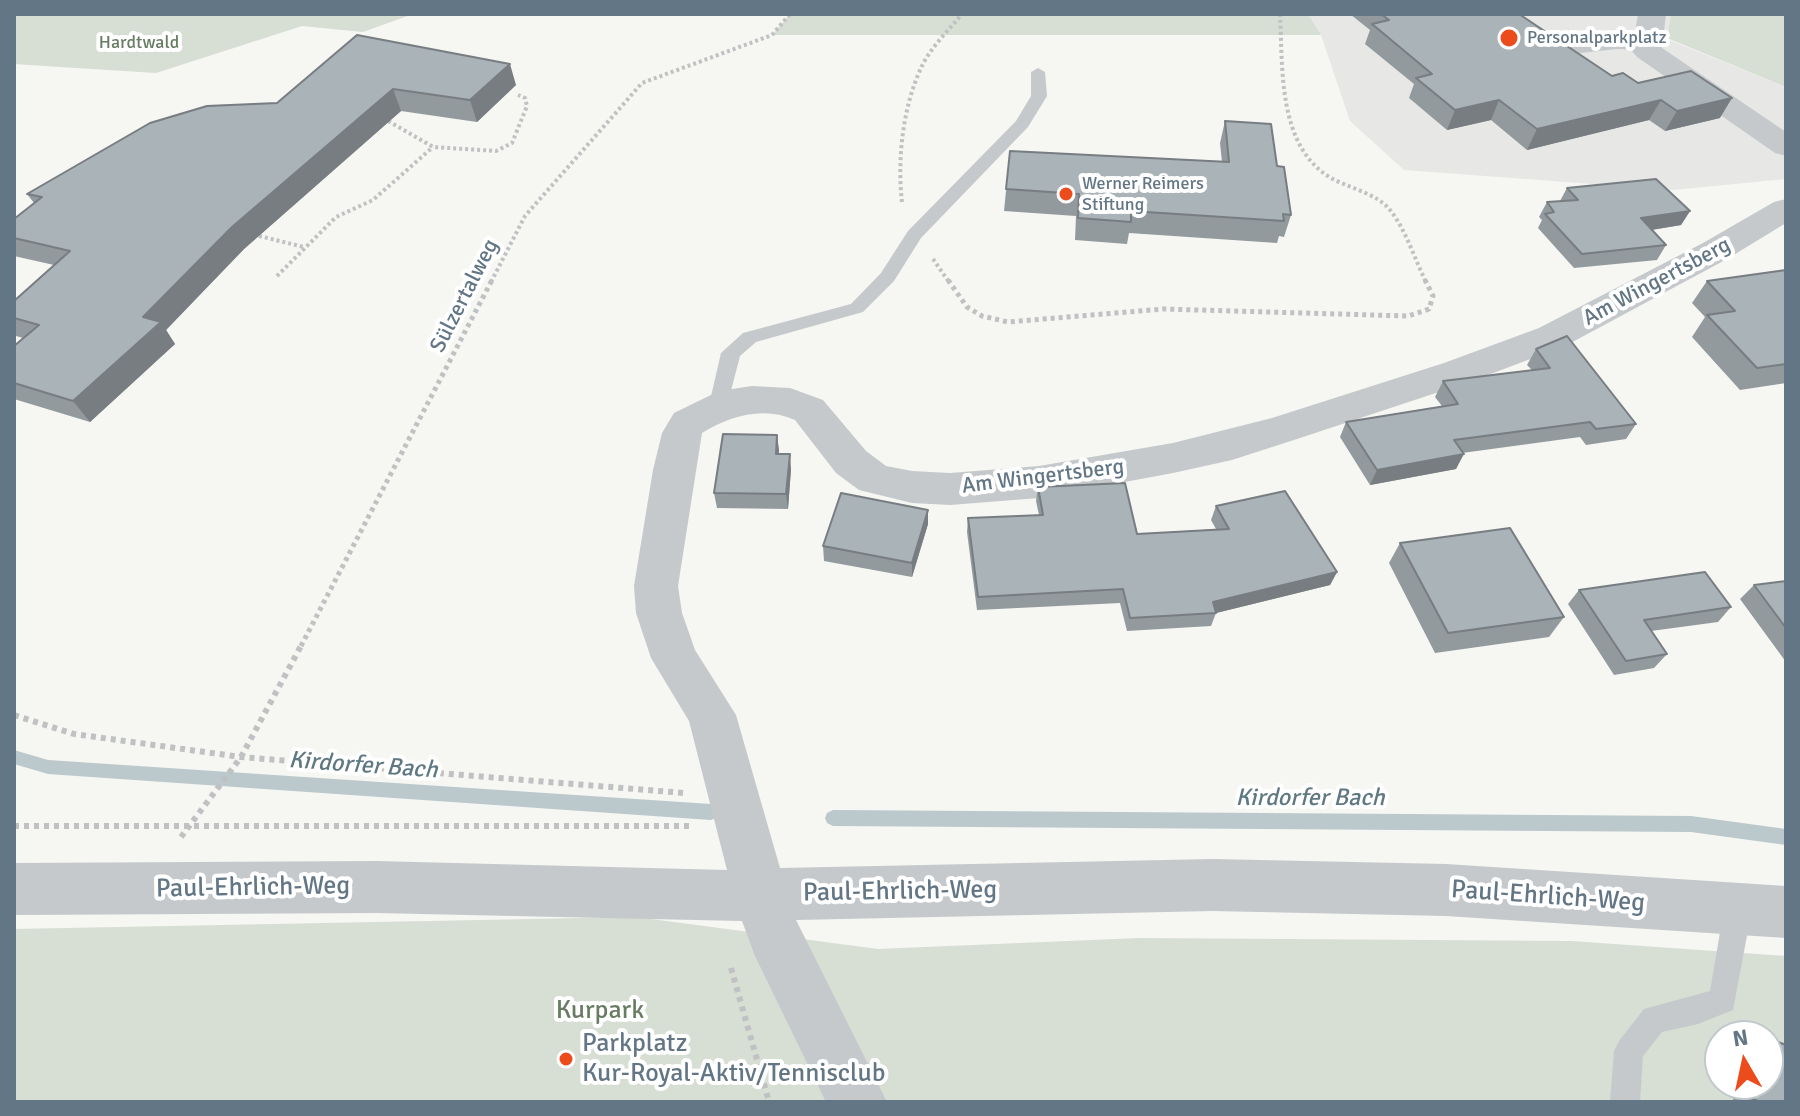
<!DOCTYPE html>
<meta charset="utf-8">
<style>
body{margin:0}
#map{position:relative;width:1800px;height:1116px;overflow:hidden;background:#f6f6f2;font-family:Signika,sans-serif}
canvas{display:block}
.frame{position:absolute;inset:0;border:16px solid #637685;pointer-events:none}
.north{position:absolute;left:1704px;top:1020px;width:80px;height:80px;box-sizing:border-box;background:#fff;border:2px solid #c1c8ce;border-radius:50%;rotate:351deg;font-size:22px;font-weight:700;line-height:32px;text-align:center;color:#637685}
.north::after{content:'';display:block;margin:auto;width:28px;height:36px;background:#ec4b1c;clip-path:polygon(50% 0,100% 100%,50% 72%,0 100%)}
</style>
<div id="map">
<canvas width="1800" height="1116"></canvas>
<div class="frame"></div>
<div class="north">N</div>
</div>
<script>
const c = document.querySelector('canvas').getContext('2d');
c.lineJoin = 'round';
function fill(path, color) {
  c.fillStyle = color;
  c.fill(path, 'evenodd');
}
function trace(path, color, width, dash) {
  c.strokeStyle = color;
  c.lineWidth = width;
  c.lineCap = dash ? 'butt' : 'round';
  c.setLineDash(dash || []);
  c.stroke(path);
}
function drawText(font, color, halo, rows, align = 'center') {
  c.font = font + ' Signika,sans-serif';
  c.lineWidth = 8;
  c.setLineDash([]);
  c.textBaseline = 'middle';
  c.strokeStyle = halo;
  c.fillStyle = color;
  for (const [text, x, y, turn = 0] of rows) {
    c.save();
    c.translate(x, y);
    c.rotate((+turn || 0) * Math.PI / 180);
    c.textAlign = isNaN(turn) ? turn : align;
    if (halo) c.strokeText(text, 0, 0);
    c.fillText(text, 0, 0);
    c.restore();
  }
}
fill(new Path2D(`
 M1308 14H1671L1667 39 1786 87V179L1674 190 1404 170 1350 121 1321 35Z`), '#e7e8e6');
fill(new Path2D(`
 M14 14H413L363 32 302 26 156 73 14 64Z
 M790 14H1308L1321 35H772Z
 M1671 14H1786V87L1667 38Z
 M636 917 878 949 1139 938 1571 941 1786 956V1102H14V929ZM1720 1036H1768V1084H1720Z`), '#d7ded3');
fill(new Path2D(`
 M14 750 48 760 711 804 717 807 719 812 717 817 711 820 48 774 14 764Z
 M833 810 1691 816 1786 829V845L1691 832 833 826 827 823 825 818 827 813Z`), '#bbc8cc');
trace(new Path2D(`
 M1280 14C1283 68 1277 146 1331 178 1349 188 1378 194 1390 210 1406 230 1415 260 1426 282
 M383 118 433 147 496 151 512 143 527 106 525 98 518 95
 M902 202C897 159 903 107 921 68 930 48 948 31 962 14
 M259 236 304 247
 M933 259 949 282
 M277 276 336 217 373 200 433 147
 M491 282 525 216 642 83 772 35 790 14`), '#bfc1c3', 4, [3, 3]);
trace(new Path2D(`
 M948 280 967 307 982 316 1008 322 1163 309 1408 316 1429 309 1433 296 1425 280
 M301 646 492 280`), '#bfc1c3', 5, [4, 4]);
trace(new Path2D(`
 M14 715 74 734 241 757 684 793
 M14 826H693
 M181 837 241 757 302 644
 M731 968 769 1102`), '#bfc1c3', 6, [5, 5]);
fill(new Path2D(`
 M1491 14C1521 14 1537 45 1569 46 1593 47 1632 29 1653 46 1644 54 1629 48 1617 49 1573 53 1554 62 1516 34 1507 27 1498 22 1491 14Z
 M1038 68 1045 72 1047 96 1028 127 921 238 894 281 863 312 756 342 740 356 726 410H712L709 405 721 353 743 333 851 304 881 273 908 231 1016 121 1031 96V72Z
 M1738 896 1748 900 1752 909 1733 1010 1698 1024 1662 1032 1643 1056 1640 1102H1610L1614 1051 1619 1041 1644 1009 1710 991 1724 909 1728 900Z`), '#c5c9cc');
fill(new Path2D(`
 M1638 14H1666L1662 48 1786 132V156L1775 153 1637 57 1632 51Z
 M1786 199V223L1727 259 1565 346 1472 381 1300 438 1232 460 1173 473 1039 498 950 505 912 503 859 490 836 473 795 420C763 406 730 416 702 433L678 586 682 613 695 650 736 715 780 868 1213 859 1446 864 1786 886V938L1446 916 1213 911 796 920 887 1102H826L755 956 742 921 376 913 14 915V863L376 861 727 870 689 721 651 658 636 613 634 586 653 470 662 433 674 413 719 391 752 386 790 388 823 400 866 451 886 466 912 471 950 473 1039 466 1173 443 1272 418 1444 363 1539 328 1703 243 1774 202Z`), '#c5c9cc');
fill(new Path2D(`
 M1350 14H1519L1612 76 1638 83 1720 118 1665 131 1649 120 1527 150 1491 120 1447 130 1409 98 1414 84 1365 44 1370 30Z
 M357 35 516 85 477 122 401 111 244 249 166 330 175 344 90 422 14 399V346L23 338 16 336 14 333V301L54 265 14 256V219L34 203 27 194 277 103Z
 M1225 121 1277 166 1291 215 1284 237 1279 236 1277 243 1129 233 1127 244 1075 240 1076 216 1004 211 1010 151 1222 162 1220 143Z
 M1567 188 1690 211 1681 225 1652 230 1666 245 1657 260 1574 268 1538 228 1542 220 1539 217 1547 202 1560 201Z
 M1786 270V383L1740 390 1692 337 1705 317 1692 303 1707 281Z
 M1536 349 1636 424 1626 439 1586 445 1580 437 1462 453 1456 469 1370 485 1340 437 1346 422 1442 406 1435 397 1443 381 1532 370 1527 365Z
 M777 435 779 454 791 469 788 509 717 508 714 493Z
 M1038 487 1137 534 1216 529 1211 520 1216 506 1337 572 1330 585 1216 613 1211 626 1127 631 1120 603 977 610 967 532 968 518 1039 515 1036 501Z
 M928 524 912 577 824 561 823 546Z
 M1400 543 1564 617 1549 637 1435 653 1389 563Z
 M1786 581V662L1740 599 1754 585Z
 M1579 590 1731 607 1718 622 1651 631 1667 654 1654 668 1614 675 1568 604Z
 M1734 1084H1768L1786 1102H1733Z`), '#929a9e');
fill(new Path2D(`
 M510 64 516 85 477 122 470 100Z
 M393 89 401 111 244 249 166 330 175 344 90 422 73 401 143 317 232 227Z
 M1732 98 1720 118 1665 131 1677 111Z
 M1499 100 1491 120 1447 130 1455 110Z
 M1661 100 1649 120 1527 150 1537 129Z
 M1690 211 1681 225 1632 233 1641 218Z
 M777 435 779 450 778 469 776 454Z
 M790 454 791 469 788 509 786 494Z
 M1464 454 1456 469 1370 485 1377 470Z
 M928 510V524L912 577V563Z
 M1337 572 1330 585 1216 613 1213 602Z`), '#777d81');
const building = new Path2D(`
 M1381 14H1519L1612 76 1623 73 1638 83 1691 71 1732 98 1677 111 1661 100 1537 129 1499 100 1455 110 1416 78 1432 74 1372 24 1389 20Z
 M357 35 510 64 470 100 393 89 232 227 143 317 161 322 73 401 14 383V346L39 325 14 318V301L70 251 14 238V219L42 197 27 194 150 123 207 106 277 103Z
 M1225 121 1271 124 1277 166 1284 167 1291 215 1283 214 1284 221 1131 211V222L1078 218 1079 194 1006 189 1010 151 1229 162Z
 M1656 179 1690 211 1641 218 1666 245 1582 254 1545 214 1554 212 1547 202 1578 200 1567 188Z
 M1786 270V364L1757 368 1707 315 1735 311 1707 281Z
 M1567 336 1636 424 1596 429 1590 422 1454 440 1464 454 1377 470 1346 422 1458 404 1443 381 1550 368 1536 349Z
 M723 434 777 435 776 454H790L786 494 714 493Z
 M1125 483 1137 534 1229 529 1216 506 1285 491 1337 572 1213 602 1216 613 1130 618 1123 589 978 597 968 518 1043 515 1038 487Z
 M841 493 928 510 912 563 823 546Z
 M1510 528 1564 617 1448 633 1400 543Z
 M1705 572 1731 607 1644 620 1667 654 1626 661 1579 590Z
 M1786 581V628L1754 585Z
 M1755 1032 1764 1036H1755Z
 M1768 1038 1786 1045V1102H1760L1751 1098 1752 1084H1768Z`);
fill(building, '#aab3b8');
trace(building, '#777d81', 2);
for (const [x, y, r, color] of [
 [1509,38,10,"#ec4b1c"],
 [1066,194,8,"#ec4b1c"],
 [566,1059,8,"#ec4b1c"]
]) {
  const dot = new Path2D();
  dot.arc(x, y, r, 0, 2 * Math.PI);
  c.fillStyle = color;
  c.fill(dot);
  trace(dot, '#fff', 3);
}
drawText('18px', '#637685', '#fff', [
 ["Personalparkplatz",1527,38],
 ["Werner Reimers",1082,184],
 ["Stiftung",1082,205]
], 'left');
drawText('18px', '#687c63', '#fff', [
 ["Hardtwald",139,43]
]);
drawText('22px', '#637685', '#fff', [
 ["Am Wingertsberg",1657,282,-28],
 ["Sülzertalweg",465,296,-63],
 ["Am Wingertsberg",1043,477,-7]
]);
drawText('italic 24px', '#5f7982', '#fff', [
 ["Kirdorfer Bach",363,766,4],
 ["Kirdorfer Bach",1310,799]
]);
drawText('26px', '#637685', '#fff', [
 ["Paul-Ehrlich-Weg",253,888,-1],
 ["Paul-Ehrlich-Weg",900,892,-1],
 ["Paul-Ehrlich-Weg",1548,897,4]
]);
drawText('26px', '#687c63', '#fff', [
 ["Kurpark",600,1011]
]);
drawText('26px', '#637685', '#fff', [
 ["Parkplatz",582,1044],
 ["Kur-Royal-Aktiv/Tennisclub",582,1074]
], 'left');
</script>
